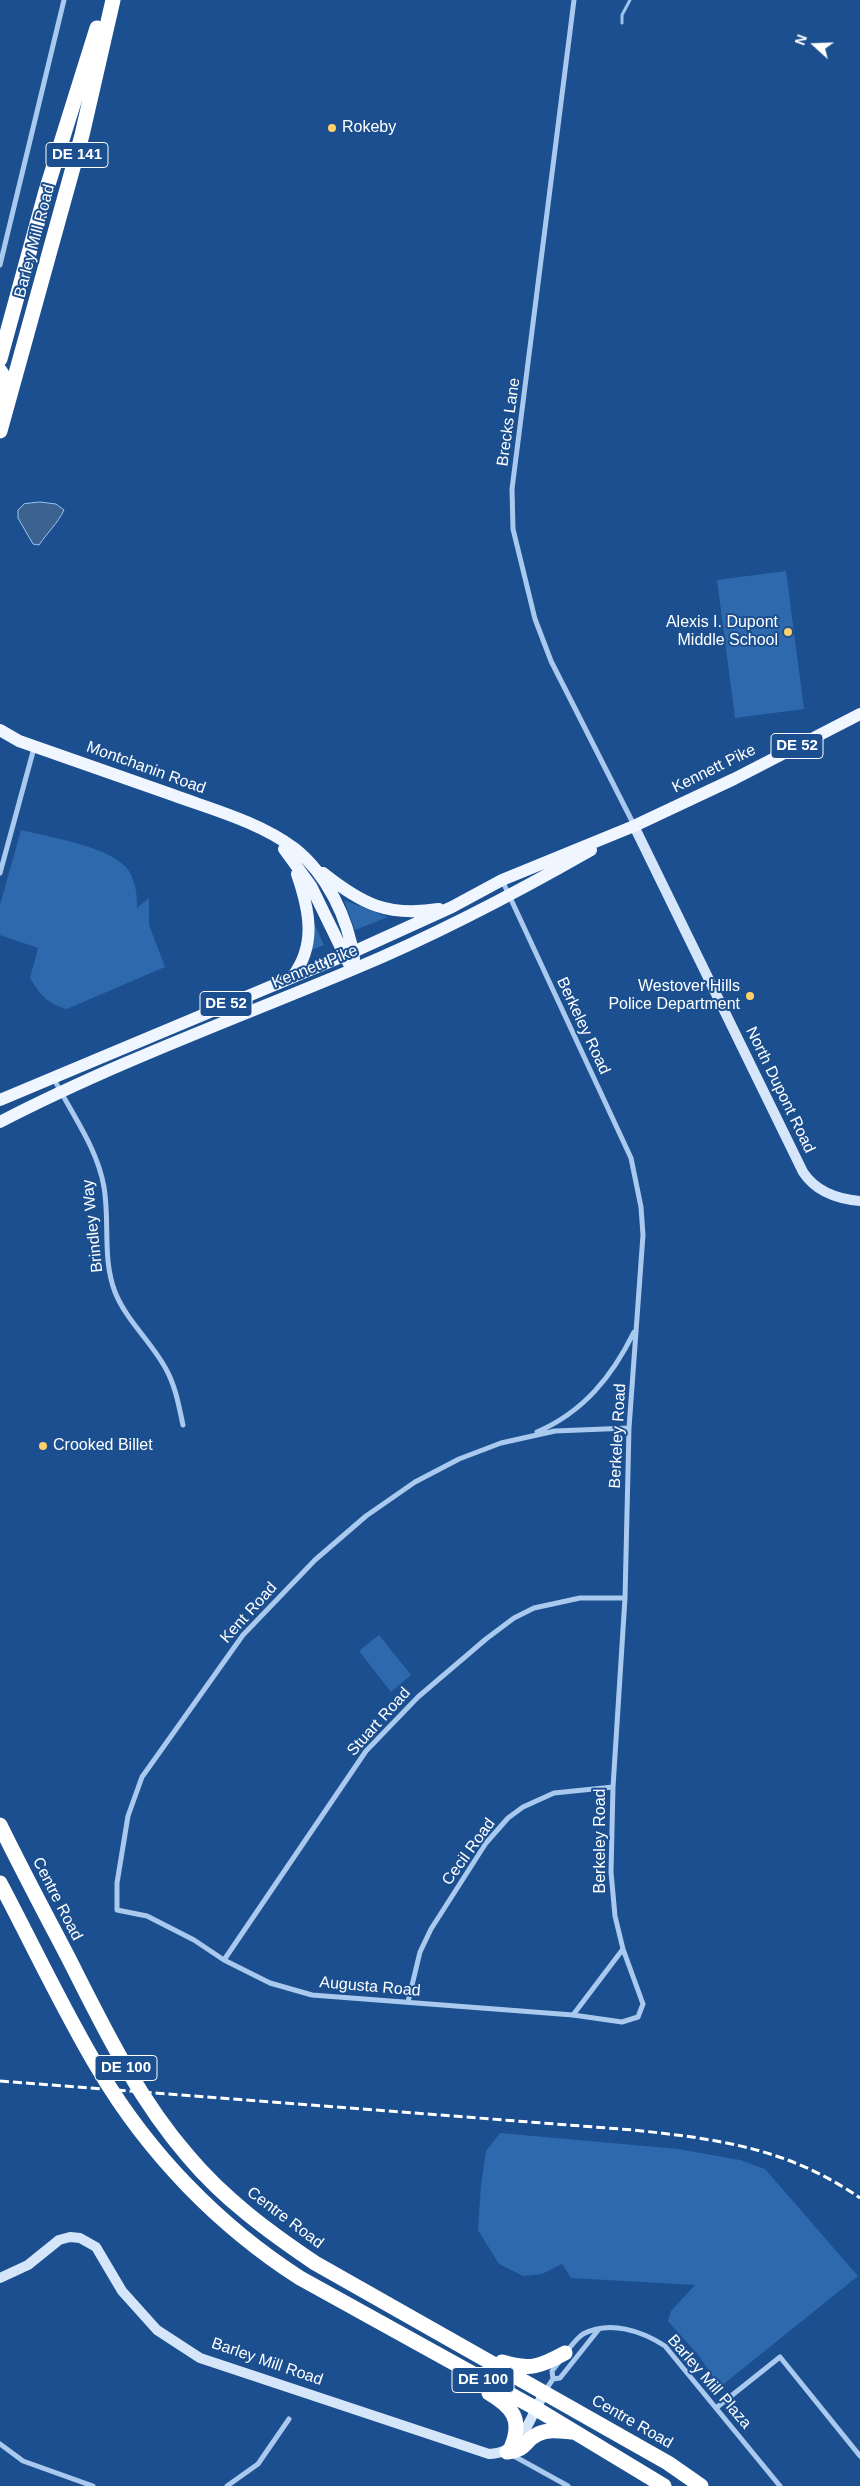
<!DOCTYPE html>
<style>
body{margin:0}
#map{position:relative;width:860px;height:2486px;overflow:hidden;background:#1b4f8f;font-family:Arial,sans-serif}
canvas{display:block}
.north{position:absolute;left:790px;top:20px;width:50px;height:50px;-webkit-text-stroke:4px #1b4f8f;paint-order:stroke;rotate:290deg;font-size:14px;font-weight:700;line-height:20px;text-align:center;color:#fff}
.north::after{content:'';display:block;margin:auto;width:18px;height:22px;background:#fff;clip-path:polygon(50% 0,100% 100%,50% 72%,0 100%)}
</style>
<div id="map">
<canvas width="860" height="2486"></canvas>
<div class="north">N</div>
</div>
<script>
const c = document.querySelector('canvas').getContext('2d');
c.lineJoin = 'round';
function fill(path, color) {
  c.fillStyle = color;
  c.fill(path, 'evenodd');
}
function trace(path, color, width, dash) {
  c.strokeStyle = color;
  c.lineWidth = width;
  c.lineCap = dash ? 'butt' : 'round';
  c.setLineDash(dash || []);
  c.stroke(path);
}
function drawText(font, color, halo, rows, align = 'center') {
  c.font = font + ' Arial,sans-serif';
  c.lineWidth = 4;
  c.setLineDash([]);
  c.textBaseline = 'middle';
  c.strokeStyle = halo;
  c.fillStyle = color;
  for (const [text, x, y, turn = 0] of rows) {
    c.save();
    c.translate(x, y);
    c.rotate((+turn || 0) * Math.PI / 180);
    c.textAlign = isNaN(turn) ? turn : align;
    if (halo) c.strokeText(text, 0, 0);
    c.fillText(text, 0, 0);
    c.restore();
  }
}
fill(new Path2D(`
 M786 571 804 709 735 718 717 580Z
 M21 830C48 837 114 847 129 871 136 883 137 894 137 908L149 898V925L165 967 67 1009C48 1004 40 995 30 978L38 948 0 935V905Z
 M344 900 388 917 355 930Z
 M313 921 324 945 312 950Z
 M379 1635 411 1675 391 1692 359 1651Z
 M500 2133 678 2149 740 2160 765 2169 858 2276 720 2387 699 2356 668 2321 671 2311 695 2285 571 2278 562 2264 542 2274 523 2276 499 2264 478 2230 481 2185 486 2151Z`), '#2e69ad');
const water = new Path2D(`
 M40 502 56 504 64 510C58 523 47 533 39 545L33 544 18 518V510L24 504Z`);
fill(water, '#3c6290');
trace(water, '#9cc4f0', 1);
trace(new Path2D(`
 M622 23V15L630 0`), '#9cc4f0', 3);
trace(new Path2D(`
 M574 0 512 489 513 529 535 619 551 661 634 825
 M0 265 64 0
 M0 873 34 748
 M502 880 631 1158 641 1207 643 1235 629 1428 625 1598 613 1787 611 1872 615 1916 623 1949 643 2004 638 2017 622 2022 573 2015 312 1995 270 1983 224 1960 194 1940 147 1916 117 1910V1883L128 1816 142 1777 243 1635 315 1560 366 1516 415 1482 459 1459 501 1443 555 1431 629 1428
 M53 1077C71 1113 97 1147 104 1187 110 1222 102 1258 115 1292 127 1322 153 1343 167 1371 176 1388 179 1407 183 1425
 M537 1432C583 1412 612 1377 634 1332
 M224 1960 366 1751 418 1697 486 1639 514 1618 534 1608 580 1598H625
 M408 2002 420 1952 431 1929 486 1843 508 1818 523 1807 554 1793 613 1787
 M573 2015 623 1949
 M567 2351C572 2345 577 2338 583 2334 610 2320 642 2331 665 2346L780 2486
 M553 2379 560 2378 599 2329
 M545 2391 553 2379 552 2371 559 2362
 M716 2408 780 2357 860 2456
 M0 2444 23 2461 93 2486
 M512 2455 568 2486
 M227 2486 258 2464 289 2419`), '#a9c9ee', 5);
trace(new Path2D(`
 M634 826 803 1172C816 1192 837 1199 860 1201
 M0 2278 28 2265 59 2240 70 2237 80 2238 96 2247 122 2291 157 2330 200 2358 489 2454C523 2454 529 2417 545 2392`), '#d6e6fa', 10);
trace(new Path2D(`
 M0 730 19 741C71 759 122 777 173 795 214 810 259 822 294 848 327 874 348 918 354 959
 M284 849 311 886 348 962
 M323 873C362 904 387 917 439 909
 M293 976C317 944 309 909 297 874
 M0 1100 353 952 452 907 502 880 634 826 734 779 860 714
 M0 1122C114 1063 235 1019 354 969 436 935 514 894 591 850`), '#f0f6ff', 12);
trace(new Path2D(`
 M0 359 46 191 97 28
 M0 371C7 381 5 388 3 400
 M0 431 82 135 113 0
 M0 1825C22 1870 46 1915 69 1959 104 2028 137 2097 188 2156 224 2199 269 2232 315 2263L668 2463 701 2486
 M0 1883C33 1945 63 2010 99 2070 149 2154 219 2226 300 2278L535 2408 664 2486
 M502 2362C530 2371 541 2366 565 2353
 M489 2393C513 2407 523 2420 511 2448
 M507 2452C529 2449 523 2441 538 2434 548 2429 560 2431 571 2432`), '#fff', 15);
trace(new Path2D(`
 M0 2081 633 2130C718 2139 788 2148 860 2198`), '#fff', 3, [9, 4]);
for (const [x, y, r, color] of [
 [332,128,5,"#ffd166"],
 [788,632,5,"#ffd166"],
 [750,996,5,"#ffd166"],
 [43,1446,5,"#ffd166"]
]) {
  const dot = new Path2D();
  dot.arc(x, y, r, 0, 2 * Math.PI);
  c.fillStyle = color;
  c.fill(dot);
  trace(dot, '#1b4f8f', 2);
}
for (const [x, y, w] of [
 [77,155,62],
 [797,746,52],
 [226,1004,52],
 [126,2068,62],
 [483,2380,62]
]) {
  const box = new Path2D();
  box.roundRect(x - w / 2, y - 12.5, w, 25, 4);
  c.fillStyle = '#1b4f8f';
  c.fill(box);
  trace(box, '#fff', 1);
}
drawText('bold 15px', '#fff', null, [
 ["DE 141",77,155],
 ["DE 52",797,746],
 ["DE 52",226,1004],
 ["DE 100",126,2068],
 ["DE 100",483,2380]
]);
drawText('16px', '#fff', '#1b4f8f', [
 ["Rokeby",342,128],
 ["Alexis I. Dupont",778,623,"right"],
 ["Middle School",778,641,"right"],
 ["Westover Hills",740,987,"right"],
 ["Police Department",740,1005,"right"],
 ["Crooked Billet",53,1446]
], 'left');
drawText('16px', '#fff', '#1b4f8f', [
 ["Barley Mill Road",35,241,-75],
 ["Brecks Lane",509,422,-82],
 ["Montchanin Road",146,768,20],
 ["Kennett Pike",714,769,-26],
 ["Kennett Pike",315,967,-22],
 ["Berkeley Road",583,1026,65],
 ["North Dupont Road",780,1090,64],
 ["Brindley Way",93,1226,-96],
 ["Berkeley Road",618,1436,-87],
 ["Kent Road",249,1613,-48],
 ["Stuart Road",379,1722,-48],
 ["Berkeley Road",601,1841,-90],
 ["Cecil Road",469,1852,-54],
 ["Centre Road",57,1899,63],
 ["Augusta Road",370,1987,5],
 ["Centre Road",285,2218,37],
 ["Barley Mill Road",267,2362,19],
 ["Barley Mill Plaza",709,2382,49],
 ["Centre Road",632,2422,30]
]);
</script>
